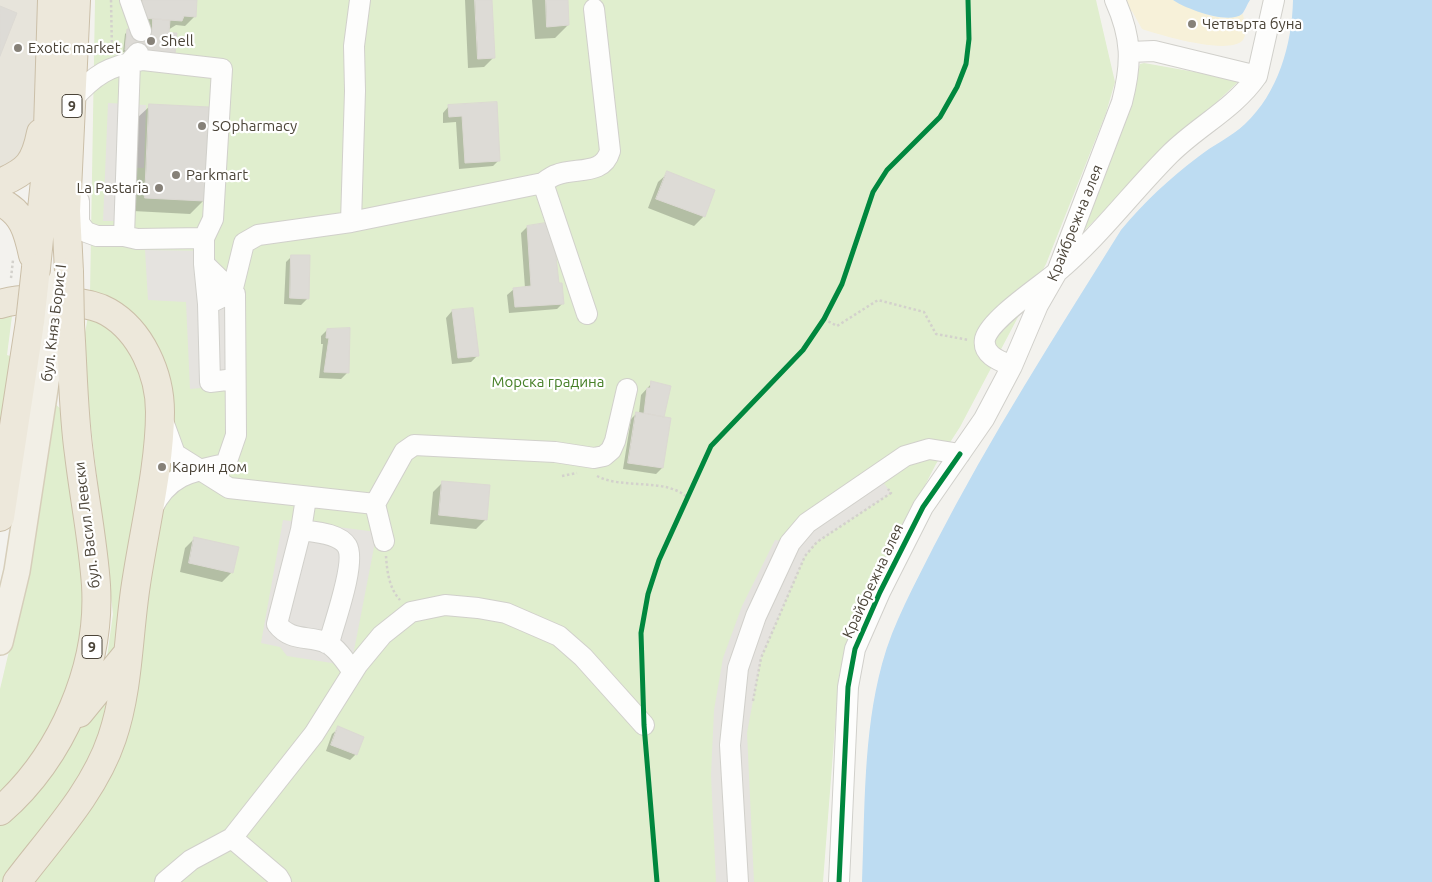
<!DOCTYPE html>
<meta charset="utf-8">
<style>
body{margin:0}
canvas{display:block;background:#f3f2ee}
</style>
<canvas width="1432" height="882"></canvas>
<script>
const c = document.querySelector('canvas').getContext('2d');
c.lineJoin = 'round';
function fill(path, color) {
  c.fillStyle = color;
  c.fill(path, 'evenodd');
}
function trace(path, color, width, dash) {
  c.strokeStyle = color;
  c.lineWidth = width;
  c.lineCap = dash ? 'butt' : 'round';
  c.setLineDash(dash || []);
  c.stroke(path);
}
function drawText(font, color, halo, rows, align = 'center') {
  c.font = font + ' Ubuntu,sans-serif';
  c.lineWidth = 4.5;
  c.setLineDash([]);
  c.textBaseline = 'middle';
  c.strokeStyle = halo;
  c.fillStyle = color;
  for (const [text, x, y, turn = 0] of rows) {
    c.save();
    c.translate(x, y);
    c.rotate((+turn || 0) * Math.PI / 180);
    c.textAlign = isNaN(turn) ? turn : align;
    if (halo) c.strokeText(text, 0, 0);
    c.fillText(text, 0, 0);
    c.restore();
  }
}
fill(new Path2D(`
 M0 0H44L37 137 0 178Z`), '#e7e4db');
fill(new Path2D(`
 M95 0H1096L1115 82 1106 113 1046 264 960 427 936 464 852 627 839 675 823 882H29L96 794 167 408 90 294Z
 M1144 63 1240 80 1130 184 1083 232 1140 64Z
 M13 308 7 355 13 357 0 434V312Z
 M89 311 134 347 151 407 117 657H107L113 614 86 384 85 333Z
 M54 403 61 409 83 575 84 602 78 658 48 734 22 769 0 793V689L14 630Z
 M107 694C100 769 47 824 4 882H0V820Z`), '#e0eece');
fill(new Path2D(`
 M1119 0C1131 0 1164 0 1173 0 1197 9 1217 25 1243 14 1244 22 1248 32 1243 40 1229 56 1160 35 1142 29L1132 11 1125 14Z`), '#f7f1d9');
fill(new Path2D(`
 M108 103 146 105 144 168 120 167 117 221H103Z
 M145 250 211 251 235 294V385L190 389 186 302 148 300Z
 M878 475 891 493 817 542 805 556 761 658 747 733 754 882H716L711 775 714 710 723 658 742 606 775 540 783 541Z
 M283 520 377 532 351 666 287 656 280 647 261 643Z`), '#e5e3df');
fill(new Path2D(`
 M1173 0H1250C1247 4 1245 11 1242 14 1229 25 1186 9 1173 0Z
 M1293 0H1432V882H862C865 809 863 734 882 664 893 623 915 584 934 546 990 437 1056 334 1121 230 1144 202 1169 179 1198 157 1213 145 1231 137 1245 124 1278 93 1292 45 1293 0Z`), '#bddcf2');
fill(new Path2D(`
 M138 0H196L195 16 185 26 176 25 168 30 172 56 123 52 125 34 128 31 150 32Z
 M465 0H491L494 57 484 67 468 68Z
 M532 0H566L568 25 555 38 535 39Z
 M496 103 499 160 493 166 459 169 456 122 443 123V113L449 106Z
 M150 106 203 201 190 214 133 211 137 118Z
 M668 173 704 216 694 226 648 208 658 182Z
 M527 227 558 284 563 303 557 309 509 313 507 295 514 289 525 288 521 233Z
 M292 256 308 298 301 305 284 304 286 262Z
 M452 311 477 356 471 362 452 364 446 318Z
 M327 330 347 373 341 379 319 378 323 344H321V336Z
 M652 383 663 418 670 419 662 468 656 474 623 469 631 419 637 413H639L641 395Z
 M443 482 486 519 476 529 430 524 433 492Z
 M195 538 232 572 222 582 180 572 185 548Z
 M339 728 356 754 350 760 326 751 332 734Z`), '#0003');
const building = new Path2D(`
 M143 0H197L196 17 184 16 182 21 142 18Z
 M475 0H492L495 58 478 59Z
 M546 0H568L569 25 547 27Z
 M0 6 17 13 0 56Z
 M153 19 170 20 169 33H177L175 54 125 50 127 29 152 31Z
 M497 102 500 161 465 163 462 116 449 117 448 105Z
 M149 104 209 107 204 201 145 198Z
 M667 171 715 190 705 217 656 199Z
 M552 222 559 283H562L564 304 515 307 513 288 531 286 527 226Z
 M291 255H310L309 299 290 298Z
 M473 308 479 356 458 358 452 310Z
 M350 328 349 373 324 372 329 338H326L327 329Z
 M651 381 671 386 664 417 644 413 647 388H650Z
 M636 412 671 418 663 468 628 463Z
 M442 481 490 485 487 520 439 515Z
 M194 537 239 547 233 573 189 563Z
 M338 726 364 737 357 755 331 745Z`);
fill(building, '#dddbd6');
trace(building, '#dcd9d3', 1);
const minor = new Path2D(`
 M130 0 141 31
 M1257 76 1274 0
 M72 100C95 74 109 66 143 60L222 69 213 219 204 238V264L235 294 236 435 226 464C192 471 168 475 152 509
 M543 183 587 314
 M79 201V223L86 232 97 236H124L137 239 204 238
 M351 222 355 91 354 46 360 0
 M124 236 130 62 138 53
 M204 264 208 304 210 382 235 379
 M208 304 232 292 244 243 258 235 351 222 543 183C547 180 552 176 556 175 576 167 603 176 610 151L594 9
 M1012 366C1000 361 982 355 985 339 990 319 1041 286 1057 272 1098 238 1132 192 1170 154 1198 126 1234 109 1257 76L1154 51 1130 52
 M163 421 175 454 229 488 375 504 384 541
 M306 498 301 530 277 624C291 642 308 635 327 643 338 649 346 662 353 672
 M375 504 404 452 414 445 555 452 594 458 604 456 611 450 615 441 627 389
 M301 530C314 532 339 533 347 546 356 561 336 618 331 636L326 643
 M232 838 278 877 281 882
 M165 882 191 860 232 838 314 734 358 664 382 635 411 612 445 605 478 608 506 613 559 636 583 657 644 725
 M738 882 730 745 738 668 756 616 790 543 807 523 905 456 929 449 960 454
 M839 882 848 687 855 649 880 592 923 507 984 419 1012 366 1038 305 1057 272 1122 102C1132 63 1132 38 1115 0`);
const major = new Path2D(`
 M0 642 17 571 55 324`);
const highway = new Path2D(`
 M0 183C28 171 35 163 41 133
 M0 202C23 212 28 232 33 255
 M36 268 47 161 52 0
 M69 272 66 211 76 0
 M0 304C24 297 47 300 71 302 84 304 96 305 108 312 141 331 160 374 160 412 160 466 144 530 136 584 128 635 129 688 112 738 94 792 51 837 17 882
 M0 517 30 322
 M79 713 128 653
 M0 811C62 757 101 667 96 585 93 541 84 497 79 454 73 411 73 368 70 325`);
trace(minor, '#d1d0cb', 22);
trace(major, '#d6ceba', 28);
trace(highway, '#cbbfa8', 30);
trace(new Path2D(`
 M111 0 112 51
 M11 278 13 260
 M824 319 837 326 878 300 924 312 936 334 969 340
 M562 476 577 473
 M597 476C624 490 666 477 688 498
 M386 556C387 571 389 588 400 600
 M643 697 641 633 648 594 659 560 711 446 803 350 824 319 842 284 873 192 887 170 940 117 957 87 966 64 969 39 968 0
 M753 701 761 658 805 556 817 542 891 493 888 489
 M645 740 657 882`), '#d3d1cc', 2.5, [2.5, 2.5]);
trace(minor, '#fdfdfc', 20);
trace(major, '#f2efe6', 25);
trace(highway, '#ede8db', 28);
const majorBridge = new Path2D(`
 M55 324 60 282`);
const highwayBridge = new Path2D(`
 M69 272 70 325
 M30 322 36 268`);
trace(majorBridge, '#d6ceba', 28, []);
trace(highwayBridge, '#cbbfa8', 30, []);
trace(majorBridge, '#f2efe6', 25);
trace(highwayBridge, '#ede8db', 28);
trace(new Path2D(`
 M657 882 644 725 641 633 648 594 659 560 711 446 803 350 824 319 842 284 873 192 887 170 940 117 957 87 966 64 969 39 968 0
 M839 882 848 687 855 649 880 592 923 507 960 454`), '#00873e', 5);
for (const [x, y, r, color] of [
 [1192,24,5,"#868178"],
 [151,41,5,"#868178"],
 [18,48,5,"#868178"],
 [202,126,5,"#868178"],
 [176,175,5,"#868178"],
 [159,188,5,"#868178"],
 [162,467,5,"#868178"]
]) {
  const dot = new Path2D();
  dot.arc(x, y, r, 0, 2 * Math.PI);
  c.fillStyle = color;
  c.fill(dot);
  trace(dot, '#fff', 2);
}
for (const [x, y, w] of [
 [72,106,20],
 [92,647,20]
]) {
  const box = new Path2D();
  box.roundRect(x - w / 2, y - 11.5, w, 23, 4);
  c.fillStyle = '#fff';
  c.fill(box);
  trace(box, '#4b4438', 1);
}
drawText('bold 14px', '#4b4438', null, [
 ["9",72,106],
 ["9",92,647]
]);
drawText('15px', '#4b4438', '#fff', [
 ["Четвърта буна",1202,24],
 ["Shell",161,41],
 ["Exotic market",28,48],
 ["SOpharmacy",212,126],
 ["Parkmart",186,175],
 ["La Pastaria",149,188,"right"],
 ["Карин дом",172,467]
], 'left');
drawText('15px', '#4b4438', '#fff', [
 ["Крайбрежна алея",1075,223,-68],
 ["бул. Княз Борис I",54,323,-83],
 ["бул. Васил Левски",87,525,-97],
 ["Крайбрежна алея",873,581,-65]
]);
drawText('15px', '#478028', '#fff', [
 ["Морска градина",548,382]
]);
</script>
